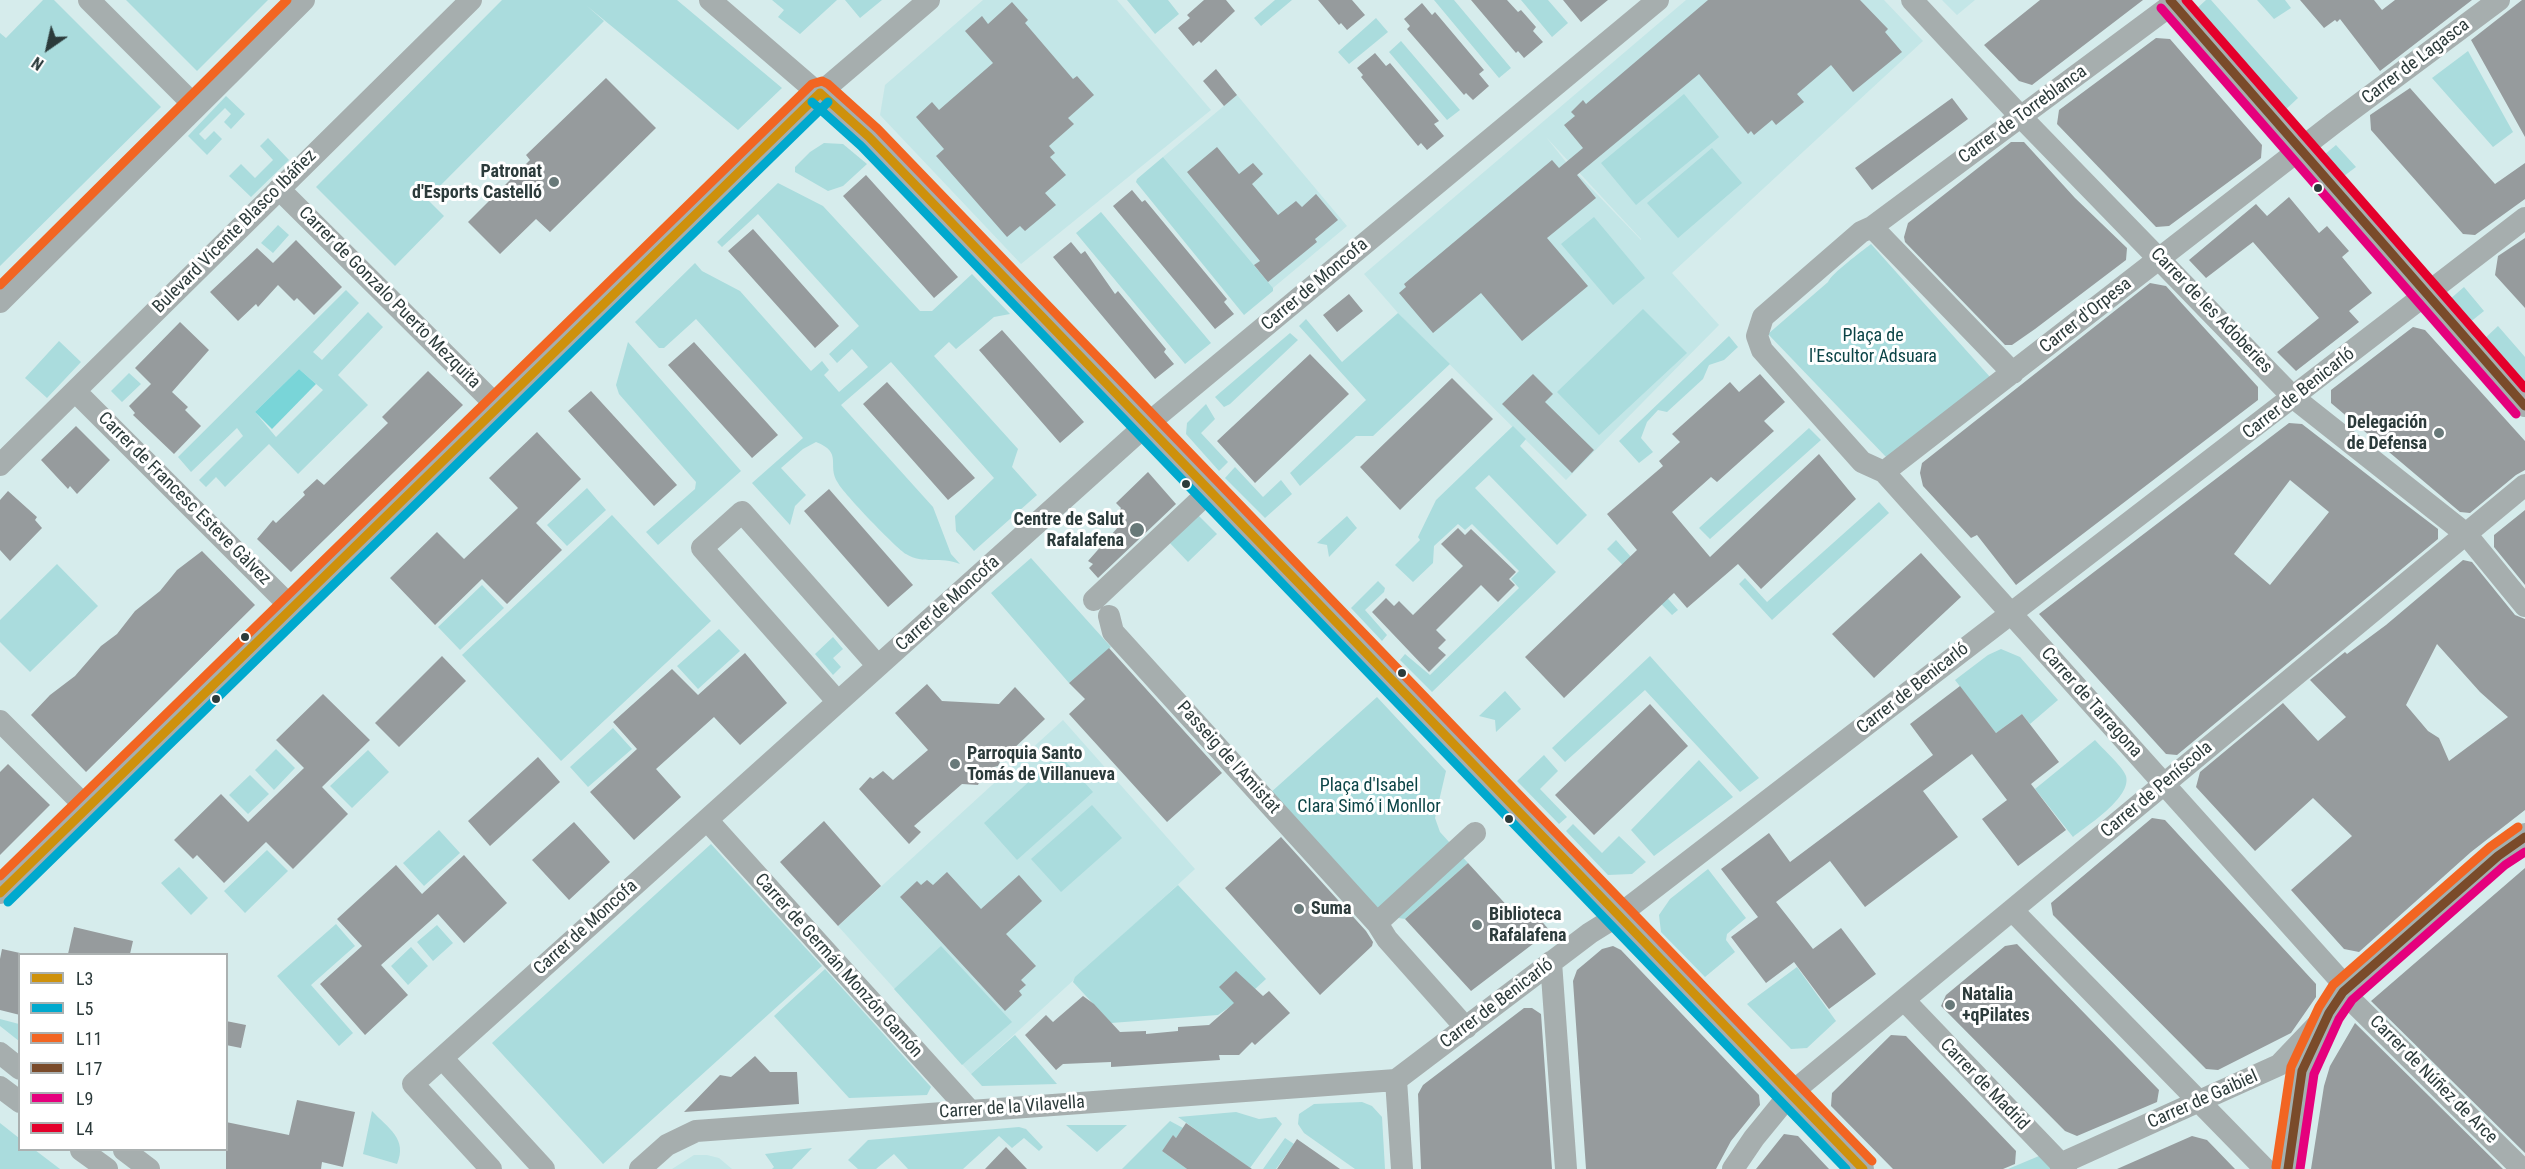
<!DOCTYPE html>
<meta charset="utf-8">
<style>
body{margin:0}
#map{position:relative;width:2525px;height:1169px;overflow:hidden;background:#d6ecec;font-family:"Roboto Condensed",sans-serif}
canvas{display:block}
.legend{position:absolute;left:18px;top:953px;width:210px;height:198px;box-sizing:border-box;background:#fff;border:2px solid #abb1b1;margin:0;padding:8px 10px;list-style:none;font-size:18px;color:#2c3b3b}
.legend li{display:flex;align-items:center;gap:12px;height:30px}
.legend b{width:30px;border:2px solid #abb1b1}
.north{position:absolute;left:18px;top:18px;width:60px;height:60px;-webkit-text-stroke:4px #fff;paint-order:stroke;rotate:214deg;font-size:16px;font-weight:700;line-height:24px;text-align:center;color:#2c3b3b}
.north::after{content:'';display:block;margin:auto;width:21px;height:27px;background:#2c3b3b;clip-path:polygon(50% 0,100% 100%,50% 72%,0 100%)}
</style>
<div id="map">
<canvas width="2525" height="1169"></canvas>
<ul class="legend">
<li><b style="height:8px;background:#ce910c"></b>L3</li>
<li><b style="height:8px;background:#00a9ce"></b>L5</li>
<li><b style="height:8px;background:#f26522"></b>L11</li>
<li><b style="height:8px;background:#7a4b2a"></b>L17</li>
<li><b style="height:8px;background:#e5007d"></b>L9</li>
<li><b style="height:8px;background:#e4002b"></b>L4</li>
</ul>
<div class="north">N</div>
</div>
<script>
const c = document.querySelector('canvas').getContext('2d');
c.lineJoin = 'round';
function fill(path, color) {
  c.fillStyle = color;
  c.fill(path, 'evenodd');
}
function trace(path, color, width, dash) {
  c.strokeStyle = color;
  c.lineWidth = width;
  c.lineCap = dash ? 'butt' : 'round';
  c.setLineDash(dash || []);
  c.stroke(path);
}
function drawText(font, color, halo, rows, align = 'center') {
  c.font = font + ' "Roboto Condensed",sans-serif';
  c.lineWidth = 6;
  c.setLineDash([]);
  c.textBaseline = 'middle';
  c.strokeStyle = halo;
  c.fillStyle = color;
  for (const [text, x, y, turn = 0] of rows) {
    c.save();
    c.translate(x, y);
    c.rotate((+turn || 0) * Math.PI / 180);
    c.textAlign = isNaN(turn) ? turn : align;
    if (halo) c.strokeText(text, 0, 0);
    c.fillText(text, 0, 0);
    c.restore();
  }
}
fill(new Path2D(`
 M983 0H1117L1211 110 1021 264 880 115 885 85Z
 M1686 0H1884L1923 41 1672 273 1719 325 1566 480 1398 313 1364 274ZM1546 137 1641 239V240L1566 162Z
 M1942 0H1975L1957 15Z
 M1237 95 1347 226 1273 288 1163 157Z
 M1063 720 1195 869 971 1074 838 926Z
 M694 1155H707L719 1158 732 1169H672Z`), '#c3e6e7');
fill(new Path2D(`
 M43 0H54L161 107 0 266V33L6 38Z
 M126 0H268L197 71Z
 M502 0H677L782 88 738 130 587 6 604 21 427 199 444 216 395 266 316 187Z
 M772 0H837L800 34 778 17 784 10Z
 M845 0H882L860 18Z
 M1127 0H1168L1179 14 1155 34Z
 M1275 0H1292L1261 26 1254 18Z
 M1434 0H1454L1511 68 1499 78Z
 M1521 0H1548L1568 23 1552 37Z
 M2206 0H2211L2298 98 2282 113 2193 12Z
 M2257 0H2285L2291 8 2274 19Z
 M1376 18 1388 32 1349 64 1338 52Z
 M1401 41 1460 110 1447 120 1389 52Z
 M2468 51 2513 132 2493 147 2432 78Z
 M1684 94 1719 137 1636 205 1601 163Z
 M226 96 245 114 231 129 224 122 231 114 225 108 199 134 205 140 214 131 222 139 207 155 188 136Z
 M268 138 289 160 251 197 229 176 241 164 255 178 273 160 260 146Z
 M824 143 843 144 867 164 843 186 828 191 795 172V167L810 152Z
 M2336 145 2356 167 2340 179 2324 160V155Z
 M1712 148 1742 183 1678 238 1647 203Z
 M1163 157 1273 288V291L1244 315 1136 182 1137 179Z
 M778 183 823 206 920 311H932L972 274 1010 314 994 317 956 349 949 342 934 356 1018 449 1012 467 1037 495 974 551 956 531 955 516 994 478 891 362 841 405 933 507 951 554 960 564C941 556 923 565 906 554 897 549 843 493 838 483 826 465 844 453 816 442L803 449 781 468 806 495 795 506 790 525 752 483 803 438 696 319 664 348H659L635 322 695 263 702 271 740 291 811 371 822 361 829 370 824 375 839 392 868 367 852 349 837 363 829 354 859 326 758 214 722 247 717 242Z
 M1101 212 1211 343 1185 364 1076 233Z
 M1594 217 1645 278 1613 305 1561 244Z
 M278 225 289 235 273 253 261 243Z
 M1871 244 1990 377 1887 458 1768 334 1828 282C1832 273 1861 252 1871 244Z
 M2464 287 2484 311 2469 323 2449 300Z
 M346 290 359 303 313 352 322 360 368 312 383 327 338 375 368 405 298 474 269 444 225 487 216 477 206 487 199 480 243 436 237 428 191 472 178 457ZM299 369 323 390 276 437 255 412Z
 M1643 309 1687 353 1599 435 1557 392Z
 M1398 313 1450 364 1373 436H1356L1300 486 1290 473 1366 400 1299 326 1306 319 1342 362Z
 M2498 326 2525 357V390L2482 341Z
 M1290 333 1298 340 1230 404 1224 407 1215 397Z
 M1729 336 1738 347 1724 360 1709 365 1703 379 1667 412 1658 410 1647 422 1641 438 1653 452 1639 463 1619 441Z
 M59 341 81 362 47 398 25 378Z
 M628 342 741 471 658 545 646 532 695 489 696 482 619 394 616 385Z
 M129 373 141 384 122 402 111 391Z
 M1206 404 1215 419 1201 433 1228 462 1219 471 1186 434 1187 423Z
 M1513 426 1526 439 1520 446 1587 515 1557 545 1489 475 1475 488 1556 572 1432 692 1400 660 1405 654 1430 675 1519 588 1511 579 1519 571 1472 524 1465 530 1458 524 1434 546 1433 563 1413 582 1395 565 1420 540 1418 537 1436 500Z
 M1809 428 1821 440 1710 539 1699 528Z
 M1235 467 1263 497 1281 480 1292 494 1265 518 1225 478Z
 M587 488 606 510 567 546 547 525Z
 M1879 502 1889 513 1772 620 1739 584 1745 578 1767 602Z
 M1196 513 1217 534 1188 562 1167 540Z
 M612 515 711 621 561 761 462 655Z
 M1347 516 1357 528 1329 557 1327 545 1317 543Z
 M1616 540 1678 610 1672 615 1607 549Z
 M1031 558 1111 647 1069 683 991 593Z
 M57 564 98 606 30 672 0 642V620Z
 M1378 581 1385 588 1384 592 1365 610 1387 635 1382 641 1351 608Z
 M482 585 504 608 460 650 438 627Z
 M719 629 740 651 698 689 677 666Z
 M833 637 843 649 833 658 841 667 833 675 815 654Z
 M2001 649 2020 657 2058 700 2030 724 2022 714 1996 733 1955 680 1988 655Z
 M1650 656 1759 778 1740 792 1645 690 1565 762 1552 748Z
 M1505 691 1521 709 1496 732 1495 720 1479 716Z
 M1377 697 1446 771 1435 818 1440 832 1468 863 1405 919 1385 916 1269 794Z
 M613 728 632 749 588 787 570 767Z
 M2095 740C2103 749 2123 767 2126 776 2132 797 2088 825 2073 837L2035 789Z
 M276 749 295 768 274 790 255 770Z
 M368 750 389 772 352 808 330 786Z
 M1059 754 1093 792 1017 860 984 823Z
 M1544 755 1558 771 1540 789 1567 817 1559 824 1517 781Z
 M1699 760 1733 797 1654 856 1631 830Z
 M250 775 269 794 248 814 229 795Z
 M1092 805 1122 838 1061 892 1031 859Z
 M1573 824 1602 853 1619 836 1646 862 1632 874 1608 875 1566 831Z
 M439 830 460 853 424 886 403 863Z
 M711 844 822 966 603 1164 492 1043Z
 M267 850 288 871 245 913 224 891Z
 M179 867 208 898 191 915 161 883Z
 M1708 869 1746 918 1727 934 1726 940 1735 952 1705 977 1661 932 1659 915 1670 899Z
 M1178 885 1266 979 1254 990 1218 1015 1111 1023 1073 982 1075 977Z
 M336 924 355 946 311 985 353 1033 339 1046 277 976Z
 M437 925 453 943 433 961 417 942Z
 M941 946 1012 1022 962 1065 894 989Z
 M411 947 428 966 408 985 391 966Z
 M1797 967 1836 1021 1807 1048 1791 1049 1747 1004Z
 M825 969 931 1087 927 1095 849 1098 774 1016Z
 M0 1019 19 1024V1041L0 1026Z
 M1015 1035 1057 1084 982 1086 971 1074Z
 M1362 1102 1372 1106 1382 1117 1385 1169H1355L1304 1133 1298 1124 1299 1114 1314 1104Z
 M372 1111C388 1128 408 1139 397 1164L363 1154Z
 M1236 1112 1259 1119 1276 1117 1282 1124 1250 1168 1178 1117Z
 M1170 1121 1183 1128 1176 1138 1173 1136 1162 1151 1187 1169H1122Z
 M0 1123 19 1138 20 1150H35L60 1169H0Z
 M1066 1125H1127L1097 1152Z
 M1019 1127 1026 1129 1043 1147 1039 1151 1024 1138 1012 1148 999 1136 963 1169H908L894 1154 876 1169H858L848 1160 868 1140Z
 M1285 1138 1294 1144 1276 1169H1263Z
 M812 1148 792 1169H772L774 1167 765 1154Z
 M2039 1156 2054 1169H2008Z`), '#aadcdd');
fill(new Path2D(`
 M299 369 316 384 272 429 255 412Z`), '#79d5d8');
fill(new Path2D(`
 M1204 0H1226L1235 11 1201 43 1199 41 1193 46 1178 28 1190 18 1187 15Z
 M1318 0H1352L1365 15 1347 30 1341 23 1339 25Z
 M1471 0H1507L1518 12 1521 10 1536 27 1533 31 1543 42 1524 58 1518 51 1516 53Z
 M1563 0H1608L1581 22Z
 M1708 0H1860L1888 29 1885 32 1902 52 1853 92 1831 65 1797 94 1804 102 1776 125 1772 120 1754 135 1751 131 1748 134 1699 74 1577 175 1596 198 1547 238 1588 286 1522 341 1481 293 1433 333 1399 293 1406 287 1404 284 1552 160 1559 168 1583 148 1564 125 1575 116 1571 112 1583 100 1586 104Z
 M2040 0H2143L2032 85 2019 81 1984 45Z
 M2300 0H2374L2382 10 2395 0H2472L2380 71 2340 19 2337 22 2335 20 2324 28Z
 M2522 0H2525V137L2471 40Z
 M1012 2 1028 20 1025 23 1073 79 1077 76 1094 95 1068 118 1074 124 1049 146 1055 153 1050 157 1066 175 1045 193 1056 205 1025 231 1020 226 1007 237 936 156 944 149 916 117 932 102 939 110 993 63 965 31 982 16 988 24Z
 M1422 3 1432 15 1435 12 1484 70 1479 74 1489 86 1473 100 1466 93 1464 95 1407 29 1410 26 1404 19Z
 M2156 38 2170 39 2262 145 2261 158 2169 226 2156 227 2057 124 2059 110Z
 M1375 53 1386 66 1390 63 1439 121 1434 124 1444 136 1427 150 1421 143 1418 146 1361 77 1363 75 1357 68Z
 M1216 69 1237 95 1224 106 1203 81Z
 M606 78 656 128 550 232 536 219 500 254 468 222 530 160 526 155Z
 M2410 88 2495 184 2525 163V199L2475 235 2463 234 2371 130 2370 115Z
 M1952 98 1968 119 1872 190 1855 168Z
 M2011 142H2024L2075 198 2127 248 2126 260 2035 329 2012 345H2005L1905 242 1904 237 1908 223Z
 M1217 147 1239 174 1253 163 1263 174 1252 184 1278 215 1296 201 1302 207 1316 194 1338 220 1315 239 1317 242 1268 282 1254 265 1260 261 1187 172Z
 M866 175 958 277 934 298 843 196Z
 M1132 190 1142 202 1145 200 1227 299 1224 302 1234 314 1215 329 1113 206Z
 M2289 197 2319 233 2327 226 2349 251 2342 257 2372 293 2349 311 2359 322 2296 371 2277 352 2319 318 2253 242 2206 278 2189 260 2256 204 2267 216Z
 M753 229 839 326 815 348 728 251Z
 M2525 238V308L2495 275 2498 256Z
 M296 240 342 287 314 315 297 298 294 301 278 285 258 307 256 304 238 321 210 292 257 248 273 263Z
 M1071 242 1081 254 1085 251 1115 294 1118 291 1166 349 1164 352 1174 364 1155 379 1053 257Z
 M2150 283 2166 286 2258 387V400L2016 585 1977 535 1971 538 1923 486 1920 473 1922 463Z
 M1349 294 1363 311 1337 332 1323 315Z
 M180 322 209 350 172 392 188 407 185 410 201 426 174 454 133 415 135 413 129 406 151 384 135 368Z
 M2413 327 2425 330 2525 441V470L2516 475 2470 513 2460 512 2331 403V390Z
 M1002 330 1084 422 1060 443 979 350Z
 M694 342 778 435 752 458 668 365Z
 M1310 354 1349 394 1255 483 1217 441Z
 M428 371 463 405 291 572 257 539 273 520 276 523 305 495 303 492 317 479 324 485 388 423 382 417Z
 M1533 374 1553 394 1545 402 1594 450 1572 473 1502 404Z
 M1760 374 1785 402 1764 421 1774 431 1717 482 1711 477 1672 512 1710 557 1819 454 1856 499 1761 589 1738 564 1687 608 1674 593 1564 698 1525 657 1637 550 1607 514 1663 466 1659 461 1680 442 1672 434 1730 382 1739 392Z
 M1452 378 1493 419 1400 510 1360 467Z
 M887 382 975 478 948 500 863 404Z
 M591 391 677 485 654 506 568 411Z
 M2289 423 2302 424 2400 500 2438 529V539L2177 755 2166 754 2039 614ZM2290 480 2329 512 2270 585 2234 554Z
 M76 426 110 460 77 494 70 486 68 489 41 460Z
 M537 432 581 479 536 523 562 550 507 604 482 579 435 625 390 578 437 532 464 559 518 508 489 478Z
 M1148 472 1176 504 1098 578 1089 568 1093 564 1088 561 1119 526 1114 521 1121 508 1116 503Z
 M829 489 913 585 888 607 804 511Z
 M8 491 37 517 35 520 42 528 10 561 0 550V500Z
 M2525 510V585L2494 547V535Z
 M1458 528 1465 535 1471 529 1516 572 1509 579 1515 585 1498 602 1481 585 1436 630 1446 640 1438 648 1446 655 1429 672 1372 612 1386 598 1394 606 1399 601 1413 615 1463 566 1441 544Z
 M202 551 255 605 86 772 31 715 50 695 75 676 101 646 117 634 135 611 160 591 177 570Z
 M1921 553 1961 597 1874 678 1832 634Z
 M2463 560 2472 562 2515 615 2525 619V810L2471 852 2359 952 2344 949 2291 890 2352 836 2313 798 2255 851 2196 787 2200 772 2283 703 2318 741 2346 717 2310 680 2345 652 2347 654 2386 625ZM2437 644 2480 692 2508 717 2449 761 2439 738 2428 731 2406 705Z
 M1109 648 1222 773 1167 822 1069 714 1085 699 1069 683Z
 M745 653 787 703 740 745 714 717 656 769 681 797 634 840 590 792 637 749 613 722 672 669 698 695Z
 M442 656 466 681 399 747 375 723Z
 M927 684 942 701 999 704 1015 687 1045 719 1010 752 1009 756 1004 757V762H1000L998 766 994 767V771H990L989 776 980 780 978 785 962 784 914 826 921 832 909 844 859 789 870 777 873 779 883 771 893 780 928 750 895 713Z
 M1960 686 1996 733 2022 714 2059 762 2031 784 2066 830 2018 866 1982 819 2007 800 1972 754 1923 791 1958 837 1865 907 1830 861 1776 902 1813 949 1841 928 1876 974 1829 1009 1794 962 1766 983 1731 937 1758 917 1721 869 1769 833 1790 862 1933 755 1910 724Z
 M323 694 370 740 322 787 348 814 293 869 266 842 224 883 197 855 193 859 174 840 221 794 248 822 304 768 276 740Z
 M1650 704 1688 746 1594 835 1555 795Z
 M538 757 560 782 490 846 468 821Z
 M8 764 50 805 0 855V772Z
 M2152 818 2165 820 2316 984V997L2291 1033 2218 1070 2206 1069 2053 915 2051 903Z
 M824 821 881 886 838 926 780 862Z
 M574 822 610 862 569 900 532 860Z
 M1281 837 1366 931 1373 942 1372 946 1320 995 1225 888Z
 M464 855 507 903 464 943 438 914 381 965 408 995 365 1035 320 984 362 946 337 919 396 865 422 894Z
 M1468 863 1511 910 1525 907 1533 911 1550 931 1471 991 1405 919Z
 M2525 868V1153L2371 1001Z
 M947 872 981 909 1019 875 1042 901 1006 934 1036 966 1021 980 1026 985 1019 991 1022 995 1005 1011 900 897 917 881 921 885 927 880 933 885Z
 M74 927 133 941 130 954H68Z
 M2017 944 2159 1090 2157 1102 2077 1136 2065 1131 1941 1006 1946 995 2005 946Z
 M1613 946 1621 950 1759 1095 1760 1105 1731 1141 1716 1169H1586L1573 981 1577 970 1589 960 1602 949Z
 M2 949 20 953V1015L0 1010V959Z
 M1236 971 1263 996 1269 991 1290 1013 1255 1045 1252 1042 1239 1055H1219L1220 1060 1111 1067V1062L1063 1064 1056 1070 1025 1035 1046 1015 1053 1022 1083 996 1094 1004 1120 1032 1146 1031V1034L1178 1031V1027L1209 1025 1234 1003 1219 987Z
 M1524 1008H1532L1541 1014 1552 1169H1421L1418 1094 1423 1085Z
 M226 1021 246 1025 241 1048 226 1045Z
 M2355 1023 2503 1169H2311L2324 1086 2330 1066Z
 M1891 1035 1906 1036 2016 1151 2015 1164 2003 1169H1893L1831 1106 1832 1093Z
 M755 1056 770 1072H797L799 1104 684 1112 720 1075 731 1077Z
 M297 1100 355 1112 343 1167 322 1162 321 1169H226V1122L289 1135Z
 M1186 1123 1252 1169H1187L1162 1151 1173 1135 1176 1138Z
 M1784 1134 1798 1136 1829 1169H1756Z
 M2192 1136 2207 1140 2235 1169H2117Z
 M1297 1139 1340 1169H1277Z
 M1006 1147 1027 1169H985Z`), '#969b9d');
trace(new Path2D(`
 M89 0 196 107
 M710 0 869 137 1863 1169
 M1912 0 2021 117 2294 398 2466 534 2525 606
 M2170 0 2525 406
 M279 189 498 407
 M1872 227 2178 0
 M0 302 304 0
 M2013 373 1872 227 1861 232 1763 317 1757 336 1762 350 1862 462 1884 472 2347 988
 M75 391 292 608
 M0 465 471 0
 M1884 472 2334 123 2499 0
 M1094 600 1197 503
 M1109 616 1113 632 1377 923 1387 939 1466 1028
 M838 702 702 548 742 512 878 666
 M0 721 87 808
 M707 820 970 1111
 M0 893 820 93 929 0
 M2012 910 2265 1169
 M1377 923 1475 833
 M1551 962 1566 1169
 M2343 992 2522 1169
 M1904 1000 2066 1169
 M0 1053 20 1069
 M442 1058 544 1169
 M1396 1080 1590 933 1619 915 2525 218
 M1396 1080 1402 1169
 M0 1087 20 1102
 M81 1150 107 1169
 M124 1150 149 1169
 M2060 1164 2279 1065 2319 1023
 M491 1169 413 1084 1145 426 1658 0
 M640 1169 667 1145 696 1131 1396 1080
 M1733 1169 1754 1138 1790 1094 2525 485`), '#a6aeae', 22);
trace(new Path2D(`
 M2288 1169 2302 1071 2329 1013 2343 992 2498 856 2525 837`), '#a3b0b0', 28);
trace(new Path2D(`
 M820 93 869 137 1863 1169
 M0 893 820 93`), '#ce910c', 9);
trace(new Path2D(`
 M812 102 861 146 1846 1169
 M8 902 828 102`), '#00a9ce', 9);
trace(new Path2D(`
 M0 285 287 0
 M0 876 812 84 822 81 828 84 878 129 1872 1161
 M2276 1167 2291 1067 2319 1007 2333 985 2490 847 2518 827`), '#f26522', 9);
trace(new Path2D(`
 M2170 0 2525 406
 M2288 1169 2302 1071 2329 1013 2343 992 2498 856 2525 837`), '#7a4b2a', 9);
trace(new Path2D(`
 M2161 8 2516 414
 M2300 1169 2314 1074 2339 1019 2352 1000 2505 865 2525 852`), '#e5007d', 9);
trace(new Path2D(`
 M2186 0 2525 388`), '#e4002b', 9);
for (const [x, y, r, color] of [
 [554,182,6,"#687979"],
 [2318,188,5,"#2c3b3b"],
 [2439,433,6,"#687979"],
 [1186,484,5,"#2c3b3b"],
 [1137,530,8,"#687979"],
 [245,637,5,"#2c3b3b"],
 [1402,673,5,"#2c3b3b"],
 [216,699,5,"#2c3b3b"],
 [955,764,6,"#687979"],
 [1509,819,5,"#2c3b3b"],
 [1299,909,6,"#687979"],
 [1477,925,6,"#687979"],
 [1950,1005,6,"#687979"]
]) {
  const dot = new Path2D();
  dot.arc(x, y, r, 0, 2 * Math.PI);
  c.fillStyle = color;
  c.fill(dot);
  trace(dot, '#fff', 2);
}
drawText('18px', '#2c3b3b', '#fff', [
 ["Carrer de Lagasca",2416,62,-37],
 ["Carrer de Torreblanca",2023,115,-36],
 ["Bulevard Vicente Blasco Ibáñez",235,232,-45],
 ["Carrer de Moncofa",1315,285,-40],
 ["Carrer de Gonzalo Puerto Mezquita",389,298,45],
 ["Carrer de les Adoberies",2211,311,46],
 ["Carrer d'Orpesa",2086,316,-38],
 ["Carrer de Benicarló",2299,394,-38],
 ["Carrer de Francesc Esteve Gàlvez",184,499,45],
 ["Carrer de Moncofa",948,604,-42],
 ["Carrer de Benicarló",1913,689,-38],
 ["Carrer de Tarragona",2091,703,48],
 ["Passeig de l'Amistat",1228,758,48],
 ["Carrer de Peníscola",2157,790,-40],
 ["Carrer de Moncofa",586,928,-42],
 ["Carrer de Germán Monzón Gamón",838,966,48],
 ["Carrer de Benicarló",1497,1004,-37],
 ["Carrer de Núñez de Arce",2433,1080,45],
 ["Carrer de Madrid",1984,1085,46],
 ["Carrer de Gaibiel",2203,1100,-24],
 ["Carrer de la Vilavella",1012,1108,-4]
]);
drawText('bold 18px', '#2c3b3b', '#fff', [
 ["Patronat",542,172,"right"],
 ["d'Esports Castelló",542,193,"right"],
 ["Delegación",2427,423,"right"],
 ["de Defensa",2427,444,"right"],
 ["Centre de Salut",1124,520,"right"],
 ["Rafalafena",1124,541,"right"],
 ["Parroquia Santo",967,754],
 ["Tomás de Villanueva",967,775],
 ["Suma",1311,909],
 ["Biblioteca",1489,915],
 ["Rafalafena",1489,936],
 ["Natalia",1962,995],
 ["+qPilates",1962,1016]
], 'left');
drawText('18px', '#0b4446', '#fff', [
 ["Plaça de",1873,336],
 ["l'Escultor Adsuara",1873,357],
 ["Plaça d'Isabel",1369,786],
 ["Clara Simó i Monllor",1369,807]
]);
</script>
